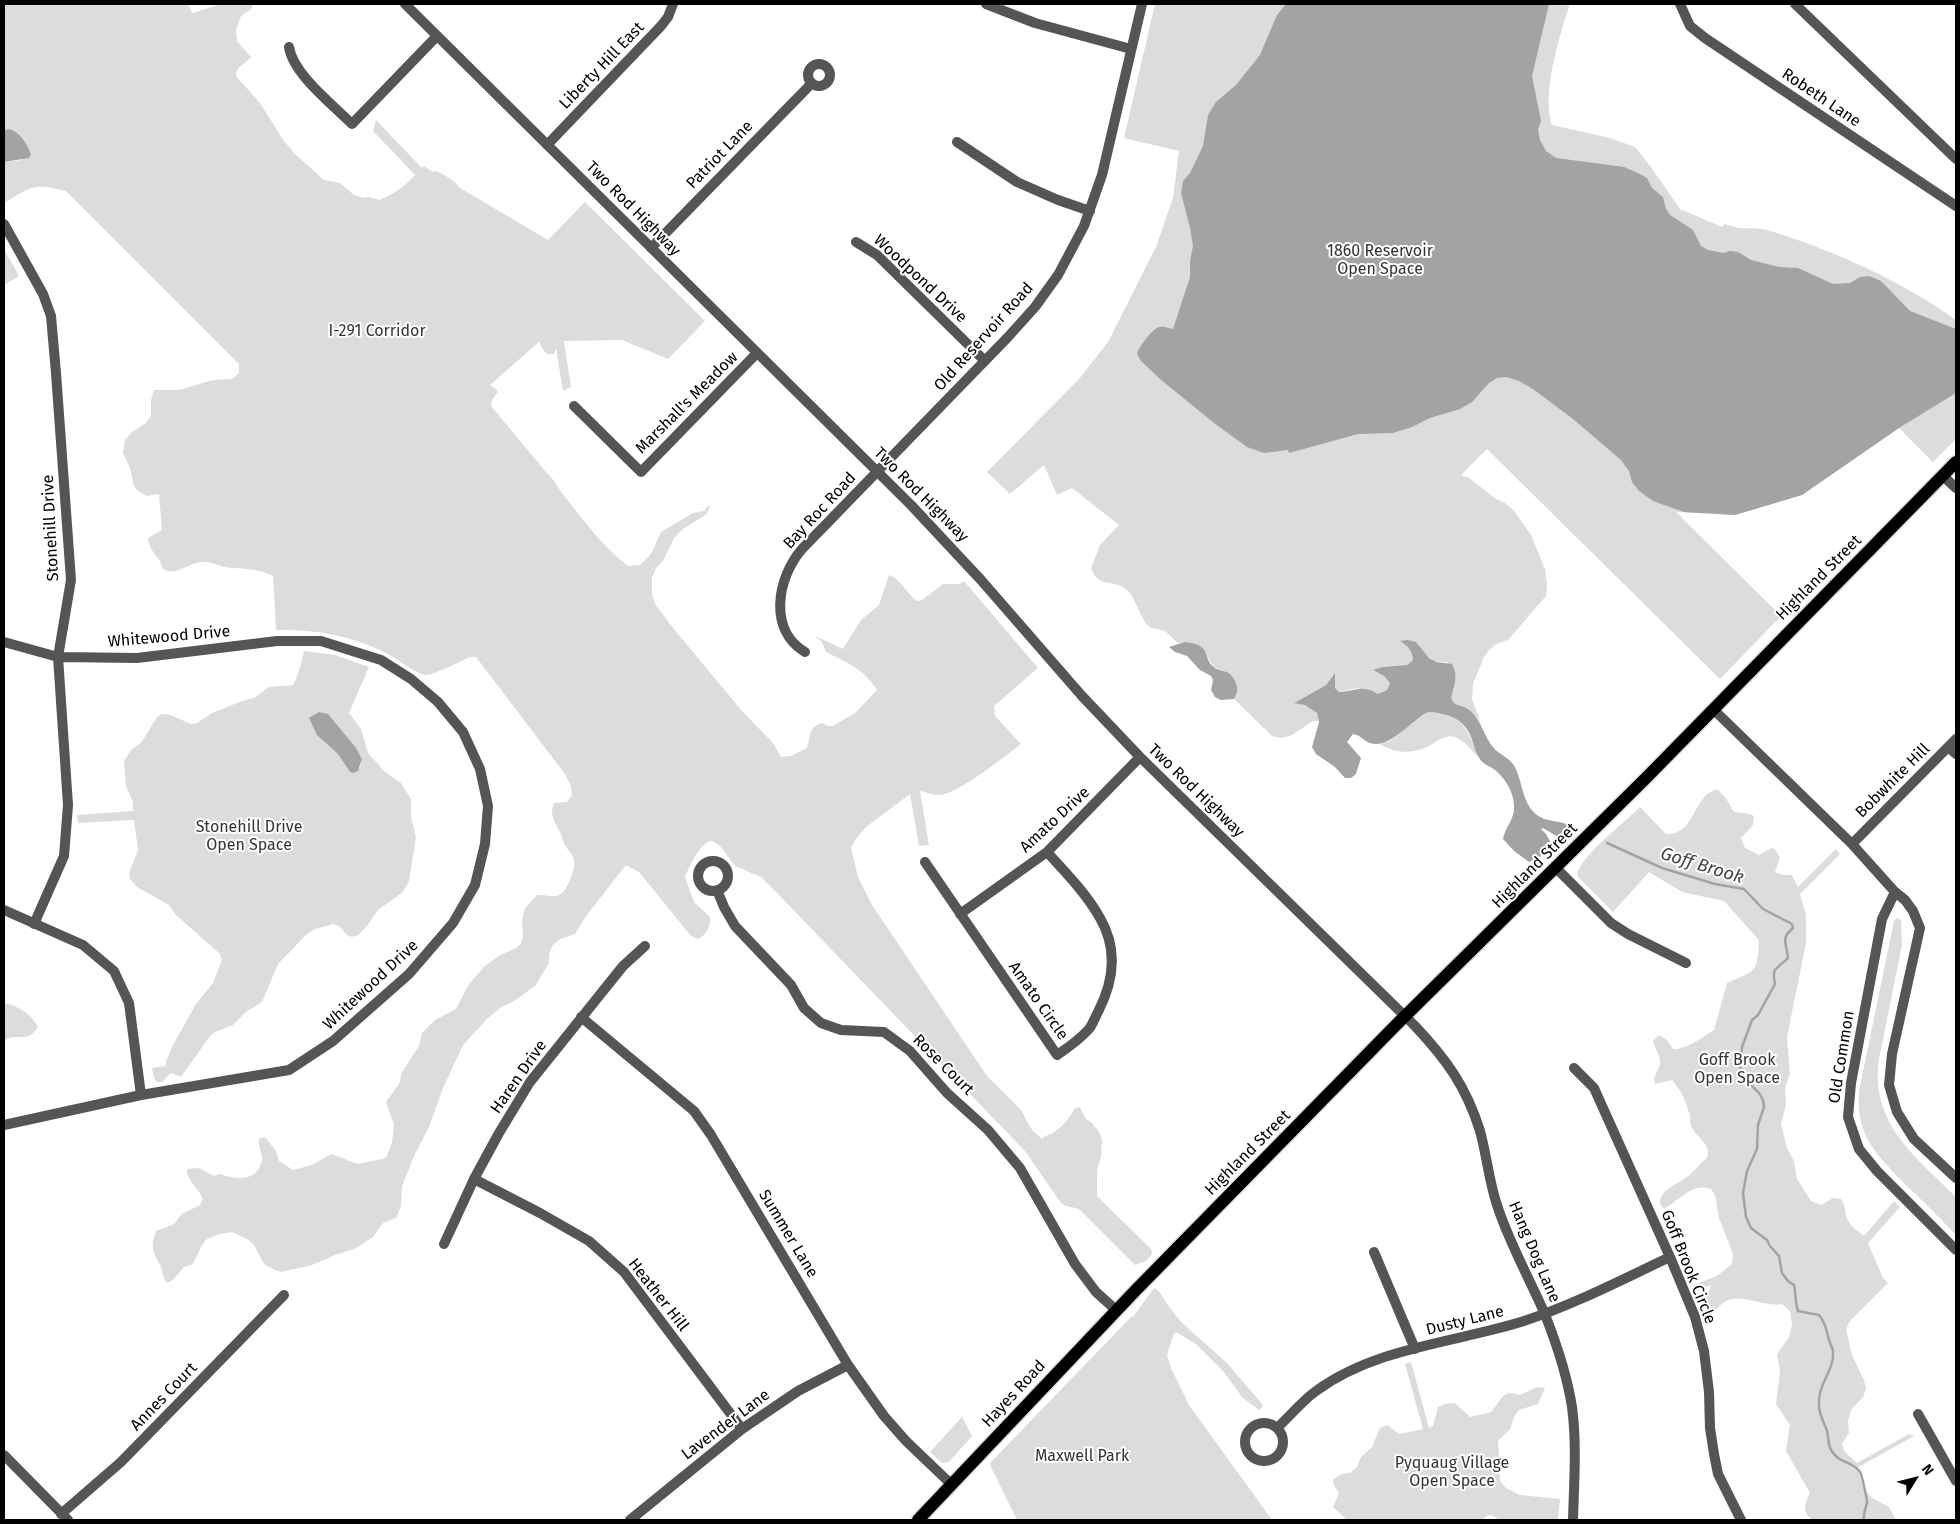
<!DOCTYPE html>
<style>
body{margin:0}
#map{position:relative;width:1960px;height:1524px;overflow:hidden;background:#fff;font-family:"Fira Sans",sans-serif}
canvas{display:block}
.frame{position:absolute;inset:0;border:5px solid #000;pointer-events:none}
.north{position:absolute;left:1890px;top:1454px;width:50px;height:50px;-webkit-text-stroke:4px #fff;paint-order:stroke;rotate:54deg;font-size:14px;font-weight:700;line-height:20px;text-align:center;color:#000}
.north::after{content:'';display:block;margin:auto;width:18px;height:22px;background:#000;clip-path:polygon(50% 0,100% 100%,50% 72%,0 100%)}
</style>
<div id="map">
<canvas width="1960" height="1524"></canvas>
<div class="frame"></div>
<div class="north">N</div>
</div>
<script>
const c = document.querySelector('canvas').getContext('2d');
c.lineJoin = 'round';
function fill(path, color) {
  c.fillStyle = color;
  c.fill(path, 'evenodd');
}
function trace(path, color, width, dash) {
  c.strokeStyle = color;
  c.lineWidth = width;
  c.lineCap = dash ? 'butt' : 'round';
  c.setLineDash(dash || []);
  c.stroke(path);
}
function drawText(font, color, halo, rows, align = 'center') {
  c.font = font + ' "Fira Sans",sans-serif';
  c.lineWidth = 4;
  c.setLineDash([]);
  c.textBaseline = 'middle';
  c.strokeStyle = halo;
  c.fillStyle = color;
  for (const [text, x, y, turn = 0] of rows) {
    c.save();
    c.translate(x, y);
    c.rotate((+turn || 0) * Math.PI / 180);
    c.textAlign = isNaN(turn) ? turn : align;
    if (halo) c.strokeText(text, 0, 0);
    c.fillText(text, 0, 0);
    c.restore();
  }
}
fill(new Path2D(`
 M4 4H188L192 13 222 4H253L251 9 241 16 236 30 237 41 251 57C245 64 236 66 236 76L260 103 284 141 295 154 324 180 340 183 354 195 364 198 369 197 379 200C394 194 404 187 415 175L373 131 376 120 422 168 424 166 433 172 436 171C445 175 454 180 460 188L548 240 585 202 705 321 668 359 622 340 564 341 571 387 563 391 556 348 554 354C544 356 543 348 539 342L490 385 496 389 498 392 492 400 491 406 546 472C554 478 558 489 565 497 585 522 603 547 628 566L640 565 651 554 661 532 693 513 704 511 709 505 710 506 707 514 683 529 674 538 663 561 656 568 652 578V594L655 604 673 628 742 711 773 743 781 757 791 756 807 748C811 736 808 727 822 723L828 726H833L855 713 877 690C864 669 848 663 826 652L822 642 815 636 843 649 861 620 879 605 889 575C900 578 907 594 917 601L922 600 943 584H960L964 581 1038 668 994 706 995 716 1021 744C1005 756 957 795 939 795 933 795 926 792 920 791L929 845 919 846 910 794 866 827 855 840 851 848 858 877 872 905 987 1076 1021 1110 1032 1130 1042 1139C1046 1135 1049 1135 1053 1133 1062 1127 1070 1118 1075 1108L1080 1107 1086 1119 1092 1123 1099 1132 1102 1140 1101 1156 1097 1170V1196L1151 1249 1152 1254 1146 1261 1135 1265 1080 1210C1074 1206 1068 1209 1061 1203L1025 1151 970 1094 963 1088 959 1082 776 892 761 877 735 866 721 847 714 842 709 841C696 850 691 863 685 877L694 902 710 917C711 927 706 935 698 939L691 936 639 872 626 865 586 916 575 934 560 939 552 946 549 955V963L535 986 514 1001 500 1008 487 1019 463 1045 443 1088 429 1127 415 1154 402 1186 401 1206 396 1218 383 1223 373 1237 354 1249 335 1255 312 1265 281 1272 275 1270 264 1264 254 1245 247 1239 232 1232 219 1234 207 1239 202 1245 193 1264 184 1267 173 1280 167 1283C162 1277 163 1271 160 1265 153 1250 150 1248 156 1231L174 1224 182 1214 200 1205 203 1199C199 1188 186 1180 187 1169L199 1168 214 1176 220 1174C236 1180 259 1182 262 1159 262 1153 258 1146 259 1139L265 1137 276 1151 279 1161 293 1170 312 1165 331 1154 358 1164 386 1158 392 1143 394 1125 386 1102 399 1084 402 1072 419 1046 422 1033 435 1020 456 1009 469 984 485 966 500 955 516 948 521 943 523 937 522 920 525 908 537 895C554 895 560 902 569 882 572 875 575 867 574 860 573 853 566 849 564 843 562 840 562 835 560 832 555 821 549 816 554 803L567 802 572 795 571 786 565 774 476 657H469C463 661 432 675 427 675 415 674 397 658 384 652 350 635 314 629 276 630L273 576C258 568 241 569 224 567 217 565 209 561 202 562 189 562 175 578 162 568 161 556 149 553 148 538L162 530 159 494 147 496 138 491 134 486 130 468 123 453 125 440 132 432 146 423 151 416V400L154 390H179L213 380 232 379 239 373V364L66 191C32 183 33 186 4 203V162L23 160 9 129 4 130Z
 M1155 4H1570C1560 32 1541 96 1552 125L1610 138 1635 147 1651 167 1680 209 1722 227 1725 224C1740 231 1751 226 1767 230 1833 250 1900 280 1956 320V439L1933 462 1899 428 1802 495 1735 515 1676 512 1781 616 1720 679 1487 449 1461 475 1469 478 1496 499 1505 503 1514 511 1531 535 1545 569 1547 584 1546 596 1508 640 1498 643 1490 649 1484 657 1473 684 1472 699 1481 723C1477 718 1472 711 1467 708 1456 702 1446 705 1454 689L1447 662C1428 662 1427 655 1416 642L1408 646 1412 653 1413 660 1407 665 1382 667 1373 670 1384 676 1390 683 1387 690 1378 694 1358 688 1339 692 1335 688 1334 674 1326 685 1295 702C1308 706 1316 706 1319 721H1313L1292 735 1282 738 1272 736 1234 699 1237 695 1223 671 1214 667C1203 650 1201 640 1178 643L1165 631 1149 627C1138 615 1136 597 1126 589 1111 579 1098 588 1091 568L1100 545 1119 525 1072 488 1057 495 1044 465 1010 494 987 472 1079 379 1108 342 1156 247 1173 198 1179 151 1124 138Z
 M4 249 19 276 4 285Z
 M304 651 335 655 369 667 349 713 361 729 368 753 385 772 401 783 411 799V818L416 837 409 881 403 892 378 910 367 926 358 935 352 937 347 935 339 926 333 924 315 929 307 934 278 964 262 1002 246 1012 233 1025 215 1032 210 1036 181 1077 171 1073 162 1082H157L154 1078 152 1068 166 1066V1061L173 1045 196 1004 213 983 222 960 220 954 176 915 169 905 137 887 130 879 129 873 138 850 134 820 78 823 77 815 133 811V802L126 786 124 761 131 750 141 743 157 717 162 714H168L191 724 197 723 212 713 242 701 254 698 269 687 293 685C297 678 303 659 304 651ZM356 748 362 759 360 768 350 772 338 754Z
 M1428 712C1463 714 1467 728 1479 758 1472 751 1464 740 1455 737 1445 734 1437 742 1429 746 1413 754 1395 754 1380 744L1390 741Z
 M1717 789 1725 797 1734 812 1750 814 1754 816 1753 825 1741 838 1745 848 1759 855 1772 848 1775 849 1780 858 1775 872 1783 875H1792L1798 887 1836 849 1840 854 1800 894 1806 915V943L1787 1037 1790 1074 1785 1088 1786 1105 1781 1124 1787 1148 1794 1161 1797 1179 1811 1201 1821 1205 1833 1198 1841 1199C1846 1205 1844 1211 1847 1218 1850 1227 1857 1230 1864 1236L1894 1201 1900 1207 1868 1243 1883 1278 1888 1283 1850 1321 1846 1329 1852 1355 1864 1380 1866 1389 1863 1397 1851 1410 1848 1421 1849 1433 1842 1444 1844 1451 1857 1463 1909 1434 1914 1436 1857 1468 1862 1483 1867 1492 1872 1498 1889 1507 1896 1520H1812C1802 1510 1804 1506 1810 1493L1786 1451 1790 1425 1776 1404 1780 1371 1777 1354 1789 1337 1792 1325 1790 1311 1782 1304C1765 1307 1749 1296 1731 1299 1721 1301 1717 1312 1708 1313L1704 1305 1711 1285 1695 1291 1693 1285 1717 1276 1732 1264 1733 1254 1719 1218 1715 1195 1711 1189C1692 1182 1680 1200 1665 1208L1662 1207C1653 1193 1678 1184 1687 1177 1695 1171 1699 1164 1707 1158 1711 1143 1698 1139 1692 1128 1689 1124 1691 1120 1690 1116 1686 1102 1682 1091 1672 1080L1655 1084C1652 1076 1658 1072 1660 1064 1661 1055 1655 1049 1653 1041L1659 1035 1667 1040 1673 1049C1686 1050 1703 1037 1714 1030L1727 983C1756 970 1757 974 1759 940L1724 901 1682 892 1649 872 1613 912 1579 878C1578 875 1576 874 1578 871 1585 853 1625 822 1640 807L1666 834C1696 835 1692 796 1717 789Z
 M1897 918 1901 920 1902 945 1879 1059C1870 1124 1915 1156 1956 1197V1235C1940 1218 1924 1202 1907 1186 1878 1156 1855 1136 1859 1091L1894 921Z
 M4 1003C19 1006 31 1014 38 1027 27 1045 16 1031 4 1041Z
 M1154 1288 1159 1291 1167 1304 1181 1322 1227 1363 1263 1405 1261 1409 1259 1410 1243 1398 1223 1371 1197 1345 1178 1333H1174L1167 1355 1171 1368 1189 1405 1272 1520H1017L990 1465 991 1462 1132 1316 1133 1317Z
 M1411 1362 1429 1428 1433 1426 1438 1407 1444 1404 1455 1403 1470 1417 1491 1412 1503 1396 1509 1393 1520 1395 1537 1387 1545 1388 1538 1404 1519 1410 1515 1415 1510 1429 1498 1441 1500 1481 1506 1488 1520 1495 1560 1499 1558 1520H1499L1494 1516 1489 1515 1481 1520H1347L1333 1507 1339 1493 1334 1485 1333 1479 1342 1474 1350 1473 1357 1467 1361 1457 1372 1447 1380 1428 1387 1425 1399 1434 1423 1429 1405 1364Z
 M962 1417 972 1436 949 1462 942 1463 930 1452Z`), '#dcdcdc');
fill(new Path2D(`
 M1286 4H1549L1532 76 1541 121 1538 130 1540 140 1546 151 1556 158 1624 167 1640 174 1647 178 1652 188 1663 197 1666 209 1670 215 1693 230 1701 246 1708 250 1724 253 1730 251 1738 252 1751 260 1779 267 1798 268 1833 284 1850 283 1860 277 1869 276 1881 281 1910 311 1956 329V393L1899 428 1802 495 1735 515 1684 512 1653 501 1639 491 1632 482 1629 471 1621 460 1573 419 1533 389 1519 381 1506 377 1497 378 1489 383 1472 402 1460 409 1430 418 1412 427 1393 433 1358 434 1289 453 1288 450 1264 453 1247 447 1214 423 1160 379 1141 361 1137 354C1138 348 1151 331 1157 328 1162 325 1168 328 1173 329L1190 277V261L1193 246 1190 228 1181 193 1183 181 1190 173 1203 146 1208 115 1216 102 1236 85 1260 55 1277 15Z
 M9 129C20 132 27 144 31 154L29 158 4 162V130Z
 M1407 640 1416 642 1429 658 1437 662 1452 664C1461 680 1449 695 1452 700 1455 706 1463 705 1468 709 1481 718 1483 735 1493 747 1498 754 1507 756 1513 764 1523 779 1521 803 1537 815 1549 824 1562 818 1576 830L1572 834 1567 833 1558 837 1543 828 1541 829 1546 834 1550 841 1540 857 1529 862 1514 851 1503 839C1505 827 1515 819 1514 806 1514 792 1504 776 1492 768 1487 765 1483 764 1480 759 1475 752 1474 744 1471 737 1464 718 1446 713 1428 712 1412 721 1391 746 1374 744 1365 743 1361 735 1353 734L1347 742 1361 758 1356 774 1351 778H1345L1335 767 1316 754 1312 747 1319 722 1317 713 1305 705 1294 703 1326 685 1335 673V688L1339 692C1356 691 1362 684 1378 694L1387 690 1390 683 1384 676 1373 670 1382 667 1407 665 1413 660C1412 650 1408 646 1400 641Z
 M1185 642C1214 645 1201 658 1215 668 1220 671 1226 671 1230 674 1237 681 1240 691 1234 699L1221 700 1215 697 1211 690 1213 680 1211 676 1200 670 1187 656 1175 652 1169 647Z
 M319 712 328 714 356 748 362 759 358 771 353 773 350 772 338 754 317 735 309 718Z`), '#a3a3a3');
trace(new Path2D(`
 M1607 843 1662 868 1715 884 1744 889 1763 909 1792 924 1793 928 1787 934 1785 940 1788 958C1778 969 1771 966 1775 984L1758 1015 1752 1020 1742 1047 1740 1071 1745 1079 1759 1093 1763 1100 1764 1107 1758 1125 1757 1149 1747 1171 1743 1193 1746 1217 1751 1228 1767 1240 1770 1246 1779 1256 1782 1273 1788 1281 1794 1285C1796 1294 1795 1302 1798 1311L1819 1315C1826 1323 1826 1330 1829 1340 1830 1344 1832 1346 1833 1351 1835 1370 1817 1385 1819 1405 1819 1415 1824 1422 1827 1431 1830 1443 1826 1447 1838 1458 1845 1463 1855 1464 1860 1472 1862 1475 1867 1499 1867 1502 1866 1508 1863 1513 1864 1520`), '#a3a3a3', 2.5);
const major = new Path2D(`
 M918 1520 1134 1292 1398 1023 1648 776 1956 462`);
trace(major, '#dbdbdb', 15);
trace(new Path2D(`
 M405 4 911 505 981 580 1082 696 1140 757 1415 1026C1446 1059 1466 1086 1480 1131 1487 1156 1489 1183 1498 1208 1510 1244 1529 1278 1544 1312 1556 1342 1567 1375 1572 1407 1577 1444 1574 1483 1573 1520
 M986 4 1035 23 1131 49
 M1680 4 1690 26 1705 38 1956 206
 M1795 4 1956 159
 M289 47C293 74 332 104 352 124L437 36
 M808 75a11 11 0 1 1 22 0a11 11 0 1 1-22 0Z
 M957 142 1017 182 1058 200 1090 211
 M547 145 661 26 668 17 673 4
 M4 224 43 294 51 316 56 373 71 580 58 657 68 805 64 856 34 924
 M856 242 877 255 985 361
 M651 248 812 83
 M574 406 641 472 757 353
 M1943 476 1956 488
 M4 642 58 657 137 658 277 641H321L381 660 411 679 438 702 463 732 480 769 488 806 485 844 475 885 453 923 409 974 333 1041 289 1070 141 1095 4 1125
 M805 652C768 630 777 578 802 549L1008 337 1035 307 1058 275 1084 226 1102 175 1142 4
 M1714 710 1852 844 1895 892 1905 900 1913 911 1920 928 1892 1054 1889 1085 1897 1112 1914 1139 1956 1178
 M1948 747 1956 754
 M1852 844 1956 739
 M698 876a15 15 0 1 1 30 0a15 15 0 1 1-30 0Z
 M925 862 1057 1055C1069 1047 1080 1039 1089 1029 1093 1024 1095 1017 1098 1012 1114 981 1118 949 1100 918 1086 893 1066 873 1047 852
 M1556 868 1611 923 1628 934 1686 963
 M717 890 724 907 735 926 791 985 804 1008 821 1023 841 1030 884 1032 910 1051 947 1093 988 1130 1020 1168 1075 1264 1096 1292 1116 1310
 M1895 892 1882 919 1851 1083 1848 1117 1859 1149 1877 1171 1956 1250
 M4 910 83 945 114 971 129 1003 141 1095
 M960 914 1047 852 1140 757
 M581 1017 694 1111 711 1135 848 1365 884 1416 906 1441 951 1484
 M1574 1068 1594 1088 1670 1257 1695 1317 1704 1351 1709 1392 1710 1428 1714 1454 1718 1474 1741 1520
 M474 1179 540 1213 589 1241 624 1272 742 1429
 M444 1244 474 1179 499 1133 530 1082 623 966 645 946
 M1374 1252 1415 1349
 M1918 1414 1956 1481
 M1245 1442a19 19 0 1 1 38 0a19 19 0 1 1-38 0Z
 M1277 1428C1290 1416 1302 1401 1316 1391 1376 1347 1454 1343 1524 1321 1573 1305 1623 1279 1670 1257
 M4 1455 68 1520
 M61 1514 121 1462 284 1295
 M630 1520 742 1429 798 1391 848 1365`), '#555', 10);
trace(major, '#000', 12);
drawText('16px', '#000', '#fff', [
 ["Liberty Hill East",602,66,-46],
 ["Robeth Lane",1821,98,34],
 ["Patriot Lane",720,155,-46],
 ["Two Rod Highway",633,209,45],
 ["Woodpond Drive",920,279,43],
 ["Old Reservoir Road",984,337,-48],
 ["Marshall's Meadow",687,403,-45],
 ["Two Rod Highway",921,495,45],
 ["Bay Roc Road",820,511,-47],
 ["Stonehill Drive",51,528,-93],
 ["Highland Street",1819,578,-45],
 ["Whitewood Drive",169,637,-5],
 ["Bobwhite Hill",1893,781,-45],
 ["Two Rod Highway",1196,791,44],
 ["Amato Drive",1055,820,-43],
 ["Highland Street",1535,866,-45],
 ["Whitewood Drive",371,985,-43],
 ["Amato Circle",1038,1001,55],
 ["Old Common",1842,1057,-81],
 ["Rose Court",943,1065,45],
 ["Haren Drive",519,1077,-55],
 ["Highland Street",1248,1153,-45],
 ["Summer Lane",788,1234,59],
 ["Hang Dog Lane",1534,1252,67],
 ["Goff Brook Circle",1688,1267,68],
 ["Heather Hill",658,1295,52],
 ["Dusty Lane",1465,1321,-14],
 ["Hayes Road",1014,1394,-47],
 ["Annes Court",164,1397,-46],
 ["Lavender Lane",726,1425,-37]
]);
drawText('16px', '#333', '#fff', [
 ["1860 Reservoir",1380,252],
 ["Open Space",1380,270],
 ["I-291 Corridor",377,332],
 ["Stonehill Drive",249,828],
 ["Open Space",249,846],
 ["Goff Brook",1737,1061],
 ["Open Space",1737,1079],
 ["Maxwell Park",1082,1457],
 ["Pyquaug Village",1452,1464],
 ["Open Space",1452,1482]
]);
drawText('italic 18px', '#444', '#fff', [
 ["Goff Brook",1702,866,17]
]);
</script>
